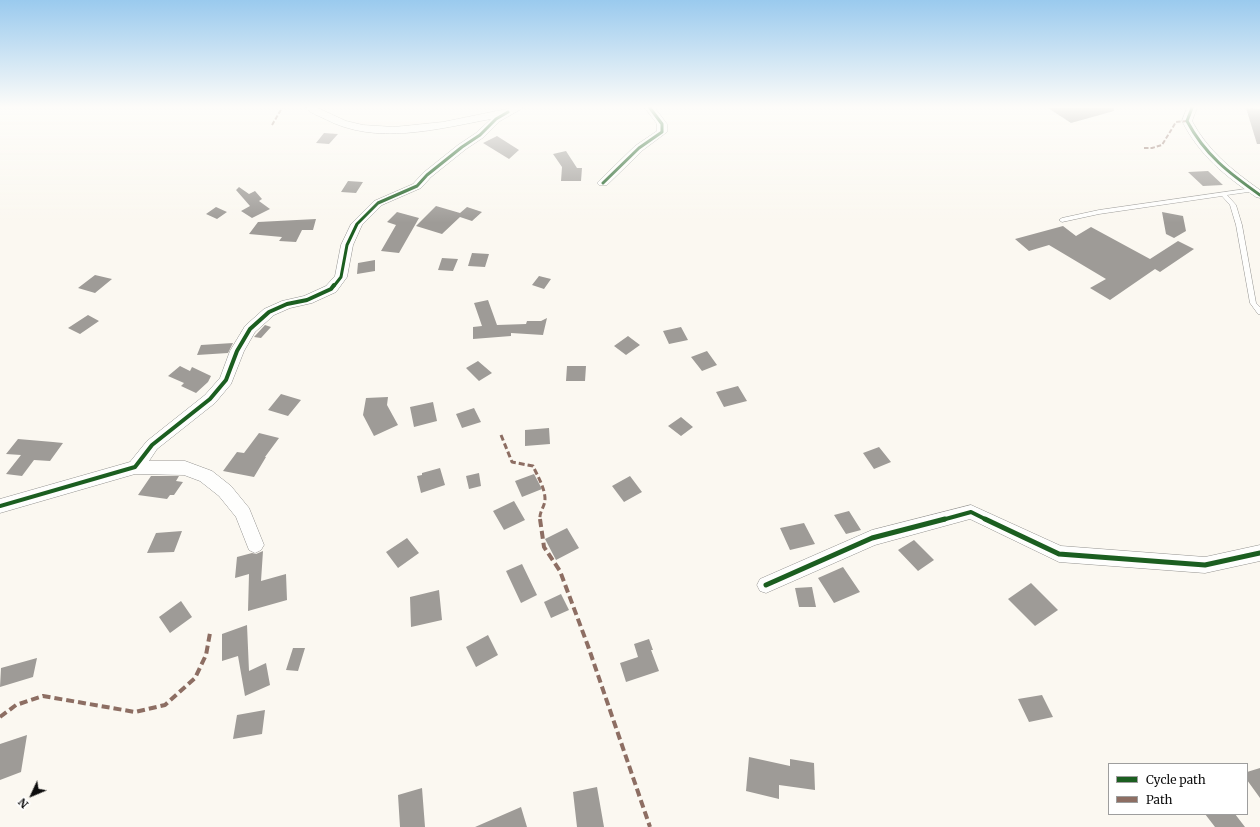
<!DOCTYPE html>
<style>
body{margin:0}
#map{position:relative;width:1260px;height:827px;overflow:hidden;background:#fbf8f1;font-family:Merriweather,serif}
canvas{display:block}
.legend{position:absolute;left:1108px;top:763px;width:140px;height:52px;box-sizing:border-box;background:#fff;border:1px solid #9e9e9e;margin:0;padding:5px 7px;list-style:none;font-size:12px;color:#0d0d0d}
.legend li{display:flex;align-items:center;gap:8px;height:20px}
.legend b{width:20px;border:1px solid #9e9e9e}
.north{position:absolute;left:12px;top:775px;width:40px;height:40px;-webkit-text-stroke:3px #fff;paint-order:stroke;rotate:226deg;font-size:11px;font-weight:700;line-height:16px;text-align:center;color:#0d0d0d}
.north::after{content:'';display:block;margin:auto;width:14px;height:18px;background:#0d0d0d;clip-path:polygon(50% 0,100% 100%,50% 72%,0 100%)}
</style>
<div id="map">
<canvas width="1260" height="827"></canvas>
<ul class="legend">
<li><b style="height:5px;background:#1b5e20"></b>Cycle path</li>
<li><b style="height:5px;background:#8d6e63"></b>Path</li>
</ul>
<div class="north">N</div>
</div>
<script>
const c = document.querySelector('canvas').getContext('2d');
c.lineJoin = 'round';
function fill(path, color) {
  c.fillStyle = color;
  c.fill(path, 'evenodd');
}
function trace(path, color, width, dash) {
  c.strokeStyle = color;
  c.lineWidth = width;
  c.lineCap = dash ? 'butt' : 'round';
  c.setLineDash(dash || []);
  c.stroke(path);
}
fill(new Path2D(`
 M1048 108H1114V111L1071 123Z
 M1246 108 1260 109V144H1257Z
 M324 133 338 134 329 144 316 143Z
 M497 136 519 150 509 159 483 143Z
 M566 151 577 168H582L581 181H561L562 167 553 154Z
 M1208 171 1223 185 1203 186 1188 172Z
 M348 181 363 182 356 193 341 192Z
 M239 187 249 194 255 191 262 199 259 201 270 209 252 218 241 211 250 206 236 190Z
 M436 206 460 213 467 207 482 212 472 221 460 217 442 234 416 226Z
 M216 207 227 212 217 219 206 214Z
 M397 212 419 218 399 253 381 251 396 225 387 222Z
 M1162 212 1183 216 1186 231 1174 238 1166 234Z
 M316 219 313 230H302L296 242 279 241 282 237 249 234 258 222Z
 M1063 226 1076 236 1091 227 1150 259 1178 241 1194 249 1160 272 1155 269 1110 300 1090 288 1106 279 1049 245 1029 251 1015 239Z
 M472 253 489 254 485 267 468 266Z
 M442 258 458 259 453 271 438 270Z
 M375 260V271L357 274 358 263Z
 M95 275 112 279 95 293 78 288Z
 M539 276 551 279 544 289 532 285Z
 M488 300 497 325 526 324 527 321H541L547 318 543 335 511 333V336L473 339V327L482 326 474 303Z
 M88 315 99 321 80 334 68 328Z
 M265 325 271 327 261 338 254 337Z
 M681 327 688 340 669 344 663 331Z
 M628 336 640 345 626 355 614 346Z
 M233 343 228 353 197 355 201 345Z
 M707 351 717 365 702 371 691 357Z
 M478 361 492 373 479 381 466 368Z
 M180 366 190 371 192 367 211 376 208 382 196 393 181 386 184 383 168 376Z
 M567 366H586L585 381H566Z
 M738 386 747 401 724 407 716 392Z
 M281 394 301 400 288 416 268 410Z
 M388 397 387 405 398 425 374 436 363 415 366 398Z
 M433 402 437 421 414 427 410 407Z
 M474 408 481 422 462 428 456 414Z
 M681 417 693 427 681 436 668 426Z
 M549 428 550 444 525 446V430Z
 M259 433 279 438 265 457H266L254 477 223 471 237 452 244 453Z
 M18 439 53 442 63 443 50 461 34 460 22 476 6 474 21 455 6 454Z
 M879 447 891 462 874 469 863 453Z
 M440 468 445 485 421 493 417 476 422 475V473Z
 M479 473 481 486 469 489 466 476Z
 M534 474 542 489 522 497 515 481Z
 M151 476H179L176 481 183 482 174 495H170L167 499 138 495Z
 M630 476 642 492 624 502 612 486Z
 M514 501 525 520 504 530 493 511Z
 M849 511 861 530 846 534 834 515Z
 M804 523 815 544 790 550 780 528Z
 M567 528 579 548 556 560 545 539Z
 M182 531 174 552 147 553 156 533Z
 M407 538 419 553 398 568 386 552Z
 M914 540 934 560 918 571 898 550Z
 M263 551 261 581 286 574 287 600 248 611 249 574 235 578 237 557 252 553 256 554Z
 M522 564 537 595 521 603 506 571Z
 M843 567 860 592 834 603 818 578Z
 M1031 583 1058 610 1035 626 1008 599Z
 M812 587 816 607H799L795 588Z
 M439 590 442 620 411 627 410 597Z
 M561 594 569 610 551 618 544 602Z
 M181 601 192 617 170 633 159 617Z
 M247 625 249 671 266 663 270 685 245 696 238 656 222 661V634Z
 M488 635 498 655 476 667 466 647Z
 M649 639 653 650H651L659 671 626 682 620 663 638 657 634 644Z
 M293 648H305L298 671 286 670Z
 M37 658 33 677 0 687 1 668Z
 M1042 695 1053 717 1029 722 1018 699Z
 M265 710 262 734 233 739 237 715Z
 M27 735 21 772 0 780V744Z
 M749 757 790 766V759L814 763 815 790 779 785V799L746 791Z
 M1260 768V798L1247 780V772Z
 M597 787 604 827H577L573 792Z
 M422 788 425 827H400L398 795Z
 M521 807 527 827H475Z
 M1205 814H1235L1245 827H1215Z`), '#9e9b97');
const lane = new Path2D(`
 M1253 188 1256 190 1255 191 1227 195 1236 205 1242 225 1256 303 1260 307V314H1258L1250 303 1236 225 1230 205 1222 196 1099 214 1062 222 1059 220 1062 218 1099 210Z`);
const street = new Path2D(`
 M306 108H318L346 121 363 125 394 127 443 122 511 108H523L500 121 484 137 466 149 431 177 421 188 382 205 362 225 353 245 347 277 336 292 312 303 290 308 274 315 255 332 244 351 231 384 215 403 157 449 149 461H185L212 471 231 486 249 508 264 545 261 550 255 553 249 550 236 517 219 496 200 481 184 475 135 474 0 513V499L130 462 147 441 205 395 220 378 230 351 245 326 264 309 282 301 304 296 326 286 335 276 341 245 351 224 374 201 413 184 423 173 458 145 476 133 491 119C437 129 376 146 325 119 319 116 310 113 306 108Z
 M645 108H655L667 124V132L643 150 607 185H599L597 183 599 181 635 146 657 131V124Z
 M1187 108H1197L1192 121C1208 151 1232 170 1260 190V198L1256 197C1224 175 1200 156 1182 121Z
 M971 505 1061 546 1205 557 1260 545V561L1205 573 1059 562 970 519 875 545 766 593 760 591 757 585 760 579 872 530Z`);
trace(lane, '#949390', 1);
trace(street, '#949390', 1);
fill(lane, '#fefefd');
fill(street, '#fefefd');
trace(new Path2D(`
 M272 125 282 108
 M1144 148H1152L1162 145 1176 122 1187 121`), '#8d6e63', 2, [4.5, 2]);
trace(new Path2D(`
 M501 435 512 462 533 466C537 475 545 488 545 499 545 507 539 511 540 520`), '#8d6e63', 3, [6, 3]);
trace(new Path2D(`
 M540 519 544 547 560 571 588 646 650 827
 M0 717 16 705 43 696 135 712 165 705 195 678 206 655 210 633`), '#8d6e63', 4, [8, 4]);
trace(new Path2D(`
 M1192 108 1187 121C1205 155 1229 173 1260 195
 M603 183 639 148 662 132V124L650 108
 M334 286 341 277 347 245 357 224 378 203 417 186 427 175 462 147 480 135 496 119 508 112`), '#1b5e20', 3);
trace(new Path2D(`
 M0 506 135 467 152 445 210 399 226 380 237 351 250 329 269 312 287 304 307 300 331 289 334 285
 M942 520 971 512 987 520`), '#1b5e20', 4);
trace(new Path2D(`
 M985 519 1059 554 1205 565 1260 553
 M766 585 872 538 945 519`), '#1b5e20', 5);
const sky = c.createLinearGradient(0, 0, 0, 223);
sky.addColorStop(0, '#9acaee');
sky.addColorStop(0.48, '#fdfcf9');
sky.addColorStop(1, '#fdfcf900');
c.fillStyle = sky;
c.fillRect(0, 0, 1260, 223);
</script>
